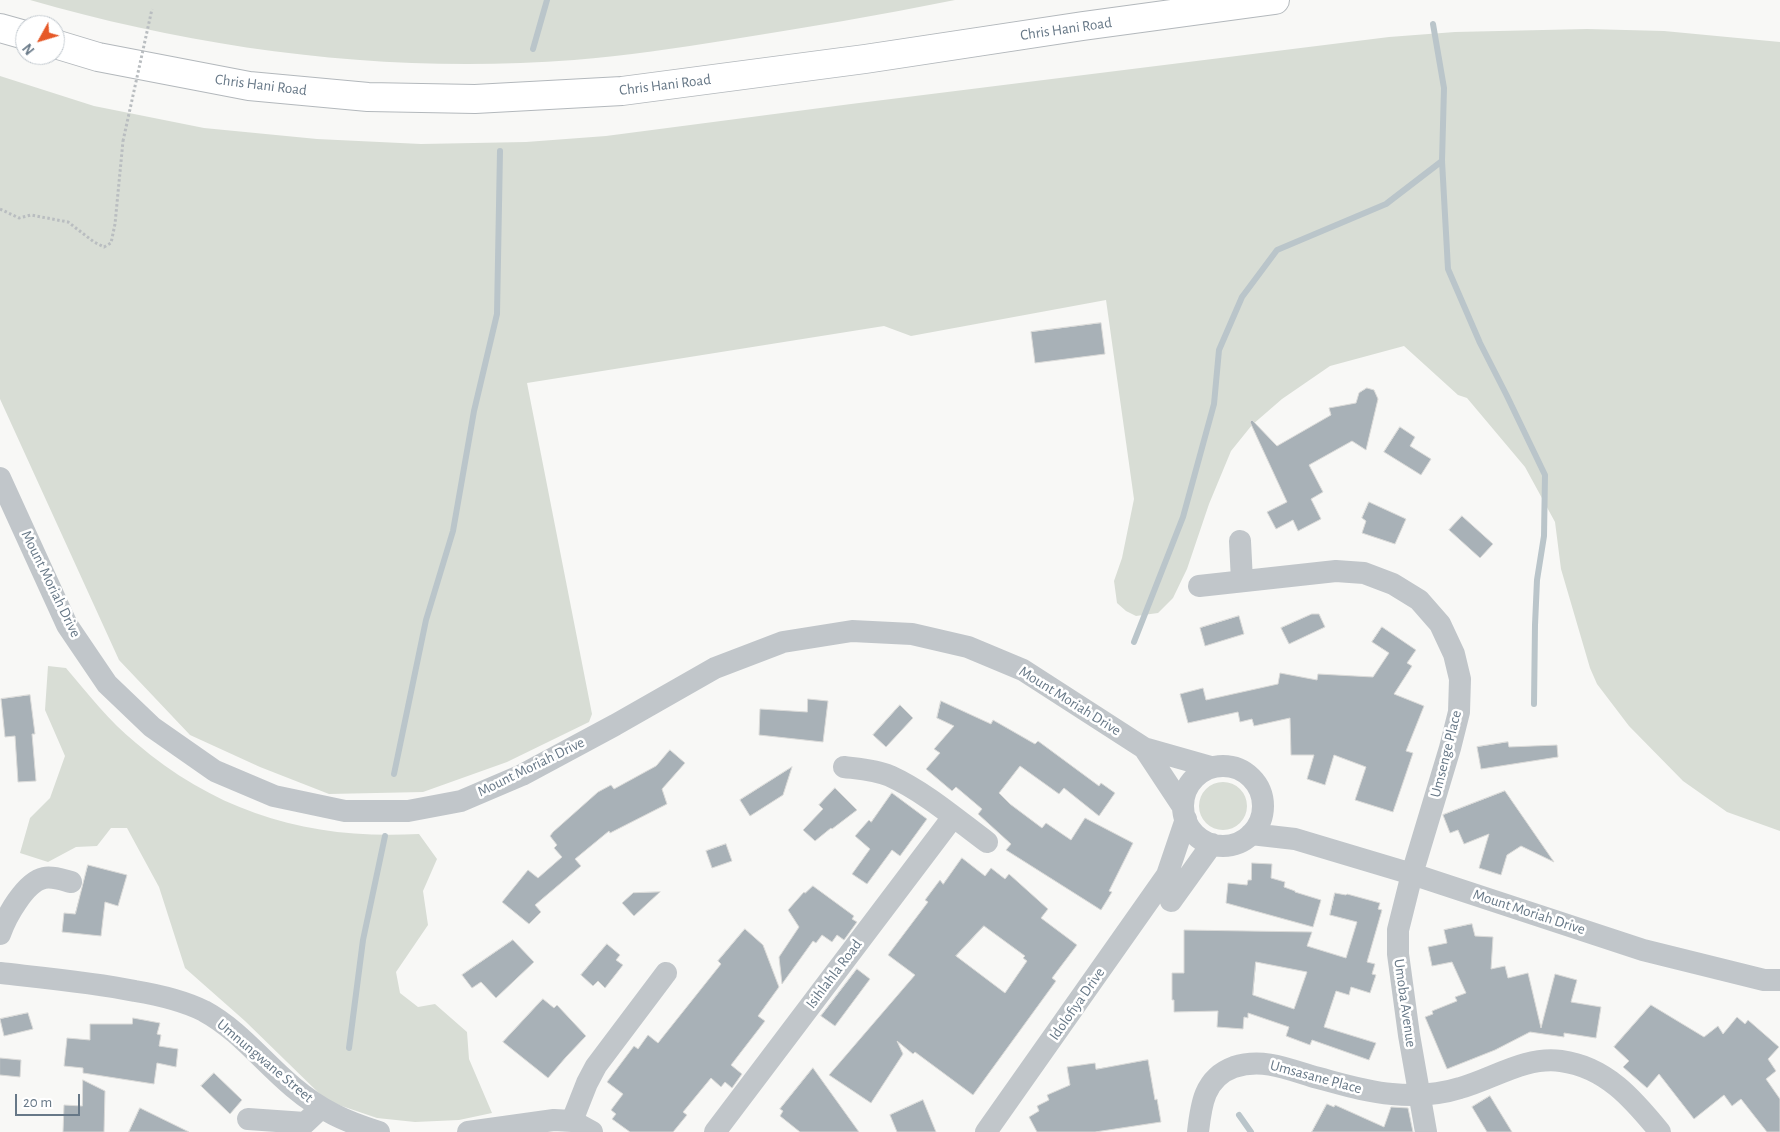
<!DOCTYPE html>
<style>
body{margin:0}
#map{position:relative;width:1780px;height:1132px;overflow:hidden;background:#f8f8f6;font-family:"Alegreya Sans",sans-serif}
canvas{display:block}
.north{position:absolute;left:15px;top:15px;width:50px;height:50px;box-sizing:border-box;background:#fff;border:1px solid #c2c9cf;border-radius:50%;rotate:231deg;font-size:14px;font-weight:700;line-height:20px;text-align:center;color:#677887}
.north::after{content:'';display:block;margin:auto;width:18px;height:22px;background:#e65928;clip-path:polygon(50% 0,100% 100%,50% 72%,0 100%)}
.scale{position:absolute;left:15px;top:1094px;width:65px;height:22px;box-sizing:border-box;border:2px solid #677887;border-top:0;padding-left:6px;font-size:15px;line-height:18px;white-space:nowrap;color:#677887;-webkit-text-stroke:4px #fff;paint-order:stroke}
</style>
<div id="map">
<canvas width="1780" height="1132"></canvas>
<div class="north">N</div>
<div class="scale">20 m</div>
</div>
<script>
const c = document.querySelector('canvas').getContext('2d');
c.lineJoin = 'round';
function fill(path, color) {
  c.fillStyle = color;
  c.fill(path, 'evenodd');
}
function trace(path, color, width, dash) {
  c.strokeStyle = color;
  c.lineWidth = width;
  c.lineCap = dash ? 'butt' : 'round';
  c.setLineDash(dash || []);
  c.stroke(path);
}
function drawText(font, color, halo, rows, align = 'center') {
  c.font = font + ' "Alegreya Sans",sans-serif';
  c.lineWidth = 5;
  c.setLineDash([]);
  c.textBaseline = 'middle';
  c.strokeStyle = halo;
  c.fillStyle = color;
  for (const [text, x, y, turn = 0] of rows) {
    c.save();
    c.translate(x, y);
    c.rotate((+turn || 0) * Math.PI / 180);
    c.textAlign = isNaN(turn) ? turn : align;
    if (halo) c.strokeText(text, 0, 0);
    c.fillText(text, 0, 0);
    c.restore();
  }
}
fill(new Path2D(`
 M30 0H955C880 15 804 28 728 40 677 48 626 56 574 60 390 74 207 51 30 0Z
 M1587 29 1664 31 1780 42V831L1727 812 1683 781 1629 726 1597 684 1590 668 1561 569 1555 522 1525 467 1467 398 1458 395 1404 346 1330 366 1282 399 1252 425 1231 451 1209 504 1187 569 1173 598 1158 613 1136 616 1126 611 1117 603 1114 581 1122 558 1134 499 1106 300 911 336 884 326 527 383 592 714 589 722 507 762 423 792 329 794 260 767 190 735 119 660 0 399V76L94 106 204 128 317 139 421 144 526 142 606 136 851 104 1389 37 1455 32Z
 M48 666 66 668C88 694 109 721 136 743 219 814 311 840 419 834L437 859 423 891 428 925 396 972 400 993 418 1007 435 1004 467 1032 469 1059 492 1113 459 1120 415 1122 377 1118 327 1101 245 1021 185 968 159 887 127 828H111L97 846 76 847 48 862 20 853 30 818 50 798 65 756 45 710Z
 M1199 806a24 24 0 1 1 48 0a24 24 0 1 1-48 0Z`), '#d8ddd5');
trace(new Path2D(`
 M1433 24 1444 88 1442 161 1448 269 1480 343 1507 396 1545 475 1544 536 1537 580 1535 625 1534 704
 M533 49 547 0
 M1134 642 1183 517 1214 404 1219 350 1242 297 1277 250 1386 204 1442 161
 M394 774 426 620 453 531 474 411 497 314 500 151
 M349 1048 363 940 385 836
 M1239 1115 1251 1132`), '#bac5ca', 6);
const building = new Path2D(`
 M1101 323 1105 354 1035 363 1031 332Z
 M1367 388 1374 390 1378 399 1366 450 1352 441 1309 465 1323 492 1311 499 1321 519 1298 531 1293 520 1276 529 1267 512 1287 502 1250 422 1252 420 1277 446 1331 415 1329 408 1356 403 1359 393Z
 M1400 427 1415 437 1410 446 1431 459 1421 475 1384 452Z
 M1369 502 1406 519 1395 544 1362 533 1366 521 1362 518Z
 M1462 516 1493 544 1480 558 1449 530Z
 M1312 614H1319L1325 627 1289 644 1281 628Z
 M1239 616 1244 634 1205 646 1200 628Z
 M1382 627 1416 650 1407 663 1412 666 1394 694 1424 706 1406 751 1413 753 1393 812 1355 800 1366 767 1334 755 1325 785 1307 779 1314 755H1291L1290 718 1254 726 1252 719 1240 722 1238 712 1188 723 1180 694 1203 688 1206 700 1278 684 1280 673 1317 680 1318 674 1373 677 1389 653 1372 642Z
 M30 695 35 734H32L36 781 18 782 15 736 5 737 1 699Z
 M808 699 828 701 823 742 759 735 760 709 807 712Z
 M941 701 991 724 993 720 1035 744 1038 741 1099 786 1101 783 1115 793 1099 816 1064 788 1059 794 1020 766 999 793 1010 804 1042 828 1046 823 1071 840 1085 818 1133 843 1109 891 1112 892 1101 910 1006 850 1011 844 978 814 982 809 956 787 952 791 926 769 940 753 934 749 954 726 937 718Z
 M900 705 913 718 886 747 873 735Z
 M1508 742 1509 747 1557 745 1558 757 1481 769 1477 747Z
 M670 750 685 763 662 789 667 804 610 833 609 831 575 859 581 866 535 905 541 912 529 924 502 902 528 870 538 878 562 857 554 848 557 845 550 836 553 832 598 792 611 785 614 789 656 766Z
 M792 767 783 795 750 816 740 800Z
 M835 788 857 810 832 829 831 828 815 841 803 830 823 809 819 805Z
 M1505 791 1554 862 1521 846 1507 855 1501 875 1479 868 1489 834 1464 844 1458 830 1450 833 1443 815Z
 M892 793 927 819 900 856 892 850 867 884 852 874 870 849 855 836 869 820 871 822Z
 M726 844 732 861 712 868 706 851Z
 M962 858 985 876 991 868 1005 879 1009 874 1048 909 1041 918 1077 945 1052 978 1056 981 973 1095 915 1052 913 1054 897 1041 903 1054 871 1103 829 1075 915 975 888 955 928 902 925 900 940 880 943 884ZM984 926 1025 956 1023 958 1027 961 1005 993 956 956Z
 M1252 863 1272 864 1271 878 1285 882 1284 887 1295 891V892L1321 900 1313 927 1226 903 1228 883 1247 885 1248 880H1251Z
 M88 865 127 875 118 906 105 902 101 936 62 932 64 913 75 914Z
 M813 886 854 916 852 919 857 922 844 940 837 935 832 942 822 935 816 943 813 941 782 984 779 957 799 927 788 910 804 892 805 893Z
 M660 892 634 916 622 903 633 893Z
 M1335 893 1346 895 1347 894 1380 903 1378 909 1382 910 1367 962 1375 964 1372 974 1376 975 1370 993 1351 987 1349 995 1336 991 1324 1027 1376 1043 1369 1060 1312 1040 1310 1045 1286 1036 1289 1027 1248 1013V1018L1244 1017 1243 1029 1217 1027 1218 1011 1174 1012V1000H1172V973H1184V930L1312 932 1307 946 1346 958 1357 922 1330 915ZM1256 962 1307 972 1294 1009 1253 995Z
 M1472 924 1475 936 1493 937 1491 969 1505 966 1508 978 1528 973 1541 1028 1555 974 1577 980 1571 1002 1601 1007 1596 1038 1564 1033V1037L1530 1032 1495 1050 1447 1069 1425 1017 1433 1014 1432 1011 1457 1001 1455 997 1466 993 1452 962 1432 966 1428 947 1447 943 1444 930Z
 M745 929 763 945 779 987 758 1016 765 1021 731 1065 742 1074 732 1088 725 1082 721 1087 711 1078 683 1112 687 1115 673 1132H630L612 1119 616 1114 611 1110 623 1094 607 1082 634 1046 638 1049 648 1035 658 1043 721 964 718 961Z
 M513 940 534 962 496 998 481 982 472 988 462 975Z
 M607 944 620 955 616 960 623 965 605 988 598 981 593 986 581 975Z
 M857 969 870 979 835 1026 821 1016Z
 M543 999 554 1008 557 1005 586 1036 566 1057 548 1078 503 1042Z
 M1651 1005 1704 1037 1718 1026 1723 1034 1737 1017 1745 1024 1748 1020 1779 1047 1768 1059 1776 1071 1766 1079 1780 1099V1132H1767L1741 1099 1732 1106 1724 1095 1694 1119 1659 1074 1647 1088 1623 1067 1629 1061 1614 1047Z
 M28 1013 33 1029 4 1036 0 1019Z
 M133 1018 160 1023 157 1034 161 1035 159 1046 178 1049 176 1067 157 1063 154 1084 83 1073V1068L64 1066 67 1038 90 1040V1024H132Z
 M0 1058 21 1060 20 1077 0 1075Z
 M1148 1060 1155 1100 1157 1099 1161 1122 1095 1132H1037L1029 1117 1039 1111 1037 1106 1049 1100 1047 1095 1070 1085 1067 1067 1095 1063 1096 1069Z
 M813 1068 859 1132H800L780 1116 783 1111 780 1109Z
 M214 1073 242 1100 230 1114 201 1086Z
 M83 1080 105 1091 104 1132H63L64 1105 82 1106Z
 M1490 1096 1512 1132H1487L1472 1107Z
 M923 1100 936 1132H897L890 1115Z
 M1327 1104 1334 1107 1335 1105 1384 1127 1391 1107 1408 1108 1413 1132H1312Z
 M140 1108 189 1132H129Z`);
fill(building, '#a8b1b7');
trace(building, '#dadad8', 1);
const major = new Path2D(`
 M0 28 25 35
 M55 44 98 57 249 86 368 97 475 99 622 91 865 59 1083 26 1275 0`);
trace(major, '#b3b8bc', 30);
trace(new Path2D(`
 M0 209 19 218 31 215 68 222 94 242 104 247 111 243 115 224 123 141`), '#b9bdc0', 3, [2.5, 2.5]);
trace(new Path2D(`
 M0 478 67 625 107 684 152 727 215 771 274 796 345 811H408L461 801 522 775 615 725 715 668 783 642 852 631 912 634 968 647 1023 670 1144 748 1211 767
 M1240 541 1242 581
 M1199 586 1336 571 1364 573 1393 584 1419 600 1440 624 1454 654 1460 679 1459 712 1450 748 1412 874 1398 930V954L1409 1035 1426 1132
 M1144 748 1183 807
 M1183 806a40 40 0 1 1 80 0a40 40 0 1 1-80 0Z
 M844 767C860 769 876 770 890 776 925 792 956 819 987 842
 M1251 834 1295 839 1412 874 1643 950 1764 980H1780
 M1167 875 1171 901 1212 844
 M0 934C6 917 25 882 44 878 53 876 63 880 71 882
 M0 973C45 978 91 982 135 991 159 995 182 1000 204 1011 239 1030 263 1062 293 1087 320 1110 346 1122 379 1132
 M248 1119 305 1123 321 1108
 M572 1121 587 1083 596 1066 666 973
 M468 1132 554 1120 572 1121 592 1132
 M715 1132 953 817
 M986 1132 1167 875 1186 819
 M1198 1132C1201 1105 1204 1078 1234 1067 1261 1058 1286 1068 1311 1076 1338 1083 1365 1092 1392 1094 1415 1096 1438 1095 1460 1088 1493 1079 1525 1056 1561 1061 1606 1067 1633 1099 1660 1132`), '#c1c6ca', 22);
trace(major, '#fff', 28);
trace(new Path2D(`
 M123 141 152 9`), '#b9bdc0', 3, [2.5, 2.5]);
drawText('15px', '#677887', '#fff', [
 ["Chris Hani Road",1066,29,-8],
 ["Chris Hani Road",261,85,7],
 ["Chris Hani Road",665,85,-7],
 ["Mount Moriah Drive",51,584,64],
 ["Mount Moriah Drive",1070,701,32],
 ["Umsenge Place",1446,754,-76],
 ["Mount Moriah Drive",531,767,-26],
 ["Mount Moriah Drive",1529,912,18],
 ["Isihlahla Road",834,974,-53],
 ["Umoba Avenue",1405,1003,82],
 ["Idolofiya Drive",1077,1004,-55],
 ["Umnungwane Street",265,1061,40],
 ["Umsasane Place",1316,1077,15]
]);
</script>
